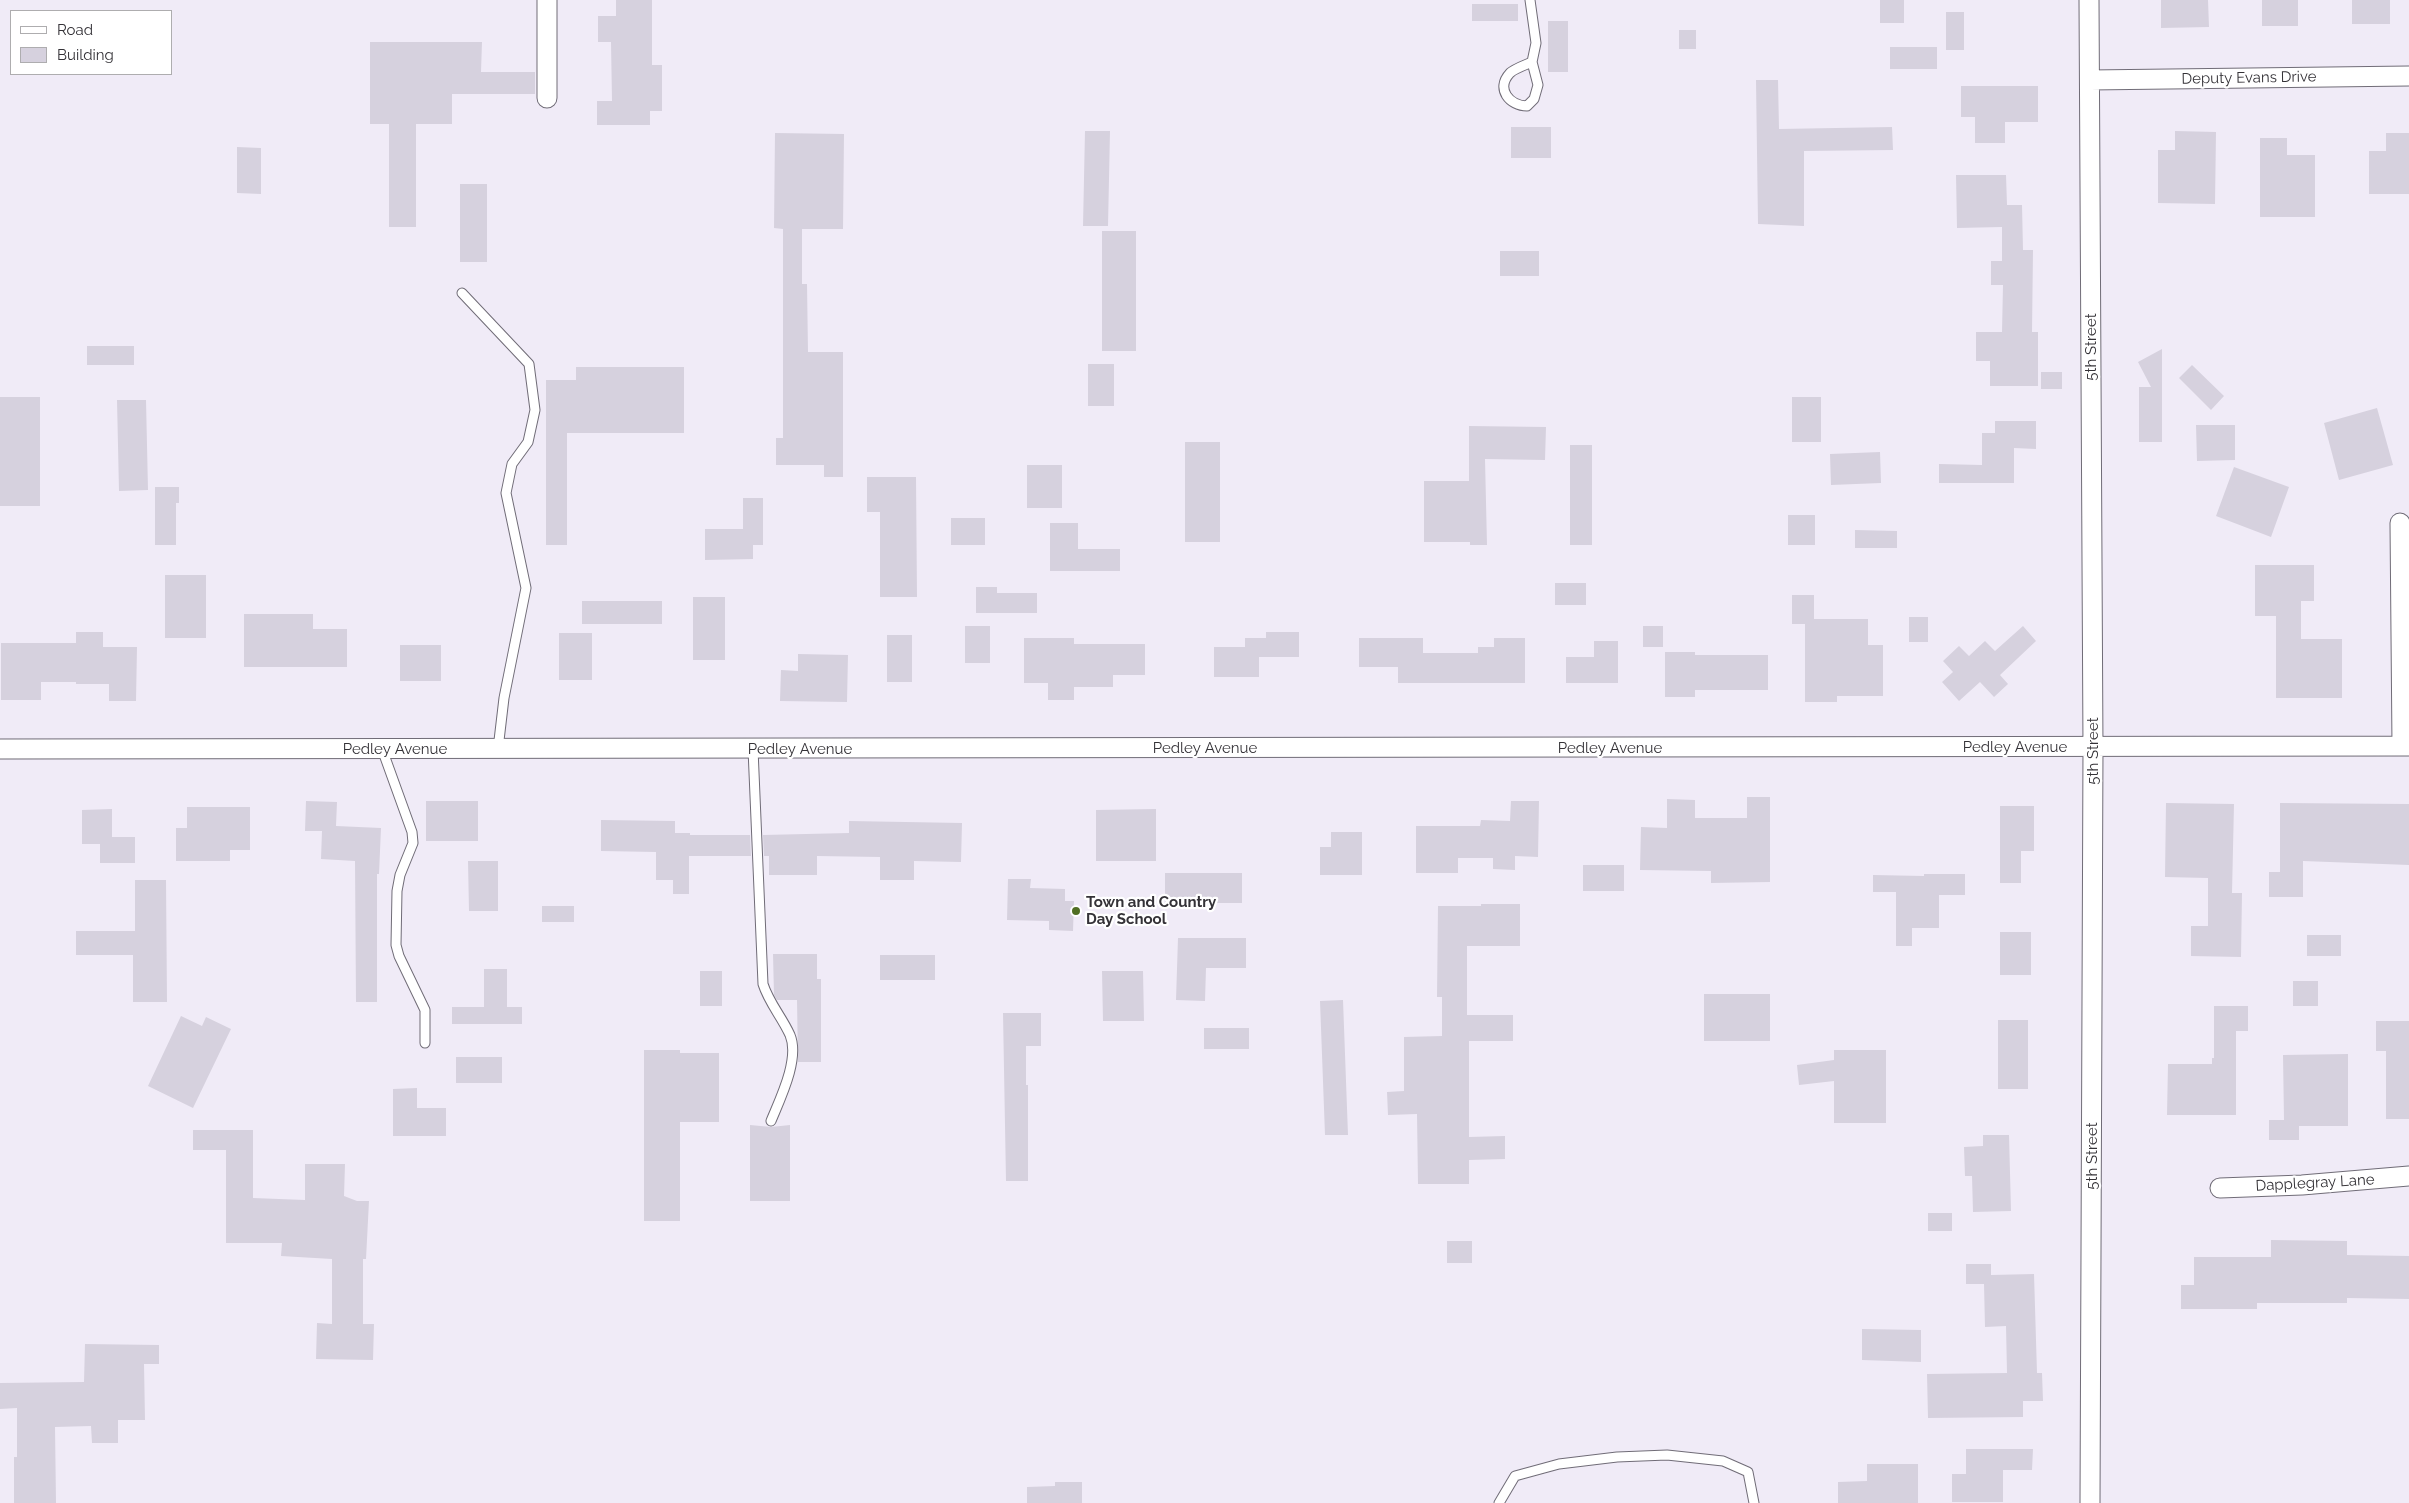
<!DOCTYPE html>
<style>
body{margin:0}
#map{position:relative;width:2409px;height:1503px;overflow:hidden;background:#f0ebf7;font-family:Raleway,sans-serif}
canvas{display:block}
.legend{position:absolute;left:10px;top:10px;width:162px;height:65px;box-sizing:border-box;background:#fff;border:1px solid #aeadaf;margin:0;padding:6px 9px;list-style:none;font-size:15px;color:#343237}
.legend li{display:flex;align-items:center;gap:10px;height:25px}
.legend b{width:25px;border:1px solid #aeadaf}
</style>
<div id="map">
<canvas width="2409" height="1503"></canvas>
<ul class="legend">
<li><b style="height:6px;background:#fff"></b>Road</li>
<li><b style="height:14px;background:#d6d1de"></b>Building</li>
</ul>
</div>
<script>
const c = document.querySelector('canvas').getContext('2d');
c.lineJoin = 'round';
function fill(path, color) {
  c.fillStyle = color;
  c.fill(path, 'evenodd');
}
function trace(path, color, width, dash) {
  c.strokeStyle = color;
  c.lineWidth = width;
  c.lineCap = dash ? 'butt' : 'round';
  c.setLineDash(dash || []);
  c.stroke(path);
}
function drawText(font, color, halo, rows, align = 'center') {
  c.font = font + ' Raleway,sans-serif';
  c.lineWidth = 4.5;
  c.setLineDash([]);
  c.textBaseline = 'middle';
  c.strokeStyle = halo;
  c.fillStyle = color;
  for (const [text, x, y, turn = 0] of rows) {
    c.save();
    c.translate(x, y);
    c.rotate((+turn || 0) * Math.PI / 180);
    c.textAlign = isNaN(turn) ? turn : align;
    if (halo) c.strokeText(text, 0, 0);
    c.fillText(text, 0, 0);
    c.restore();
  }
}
fill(new Path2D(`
 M616 0H652V65H662V111H650V125H597V101H612L611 42H598V16H616Z
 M1880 0H1904V23H1880Z
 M2161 0H2208L2209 27 2161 28Z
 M2262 0H2298V26H2262Z
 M2352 0H2390V24H2352Z
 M1472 4H1518V21H1472Z
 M1946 12H1964V50H1946Z
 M1548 21H1568V72H1548Z
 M1679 30H1696V49H1679Z
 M370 42H482L481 72H535V94H452V124H416V227H389V124H370Z
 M1890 47H1937V69H1890Z
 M1756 80H1778L1779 129 1892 127 1893 150 1804 151V226L1758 224Z
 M1961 86H2038V122H2005V143H1975V117H1961Z
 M1511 127H1551V158H1511Z
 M1085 131H1110L1108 226H1083Z
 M2175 131 2216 132 2215 204 2158 203V150H2175Z
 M775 133 844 134 843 229H802V284H807L808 352H843V477H824V465H776V438H783V229L774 228Z
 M2386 133H2409V194H2369V151H2386Z
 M2260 138H2287V155H2315V217H2260Z
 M237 147 261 148V194L237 193Z
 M1956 175H2006L2007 205H2022L2023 250H2033L2032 332H2038V386H1990V361H1976V332H2002L2003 285H1991V261H2002V227L1957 228Z
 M460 184H487V262H460Z
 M1102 231H1136V351H1102Z
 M1500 251H1539V276H1500Z
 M87 346H134V365H87Z
 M2162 349V442H2139V387H2151L2138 362Z
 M1088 364H1114V406H1088Z
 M2192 365 2224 396 2211 410 2179 378Z
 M576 367H684V433H567V545H546V380H576Z
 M2041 372H2062V389H2041Z
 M0 397H40V506H0Z
 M1792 397H1821V442H1792Z
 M117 400H146L148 490 119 491Z
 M2377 408 2393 465 2339 480 2324 423Z
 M1995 421H2036V449L2014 448V483H1939V464L1982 465V433H1995Z
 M2196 425H2235V460L2197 461Z
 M1469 426 1546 427 1545 460 1485 459 1487 545H1470V542H1424V481H1469Z
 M1185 442H1220V542H1185Z
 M1570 445H1592V545H1570Z
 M1880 452 1881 483 1831 485 1830 454Z
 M1027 465H1062V508H1027Z
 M2234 467 2289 487 2271 537 2216 516Z
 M867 477H916L917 597H880V512H867Z
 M155 487H179V503H176V545H155Z
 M743 498H763V545H753V559L705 560V529H743Z
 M1788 515H1815V545H1788Z
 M951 518H985V545H951Z
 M1050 523H1078V549H1120V571H1050Z
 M1855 530 1897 531V548H1855Z
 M2255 565H2314V601H2301V639H2342V698H2276V616H2255Z
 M165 575H206V638H165Z
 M1555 583H1586V605H1555Z
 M976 587H997V593H1037V613H976Z
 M1792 595H1814V619H1868V645H1883V696H1837V702H1805V624H1792Z
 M693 597H725V660H693Z
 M582 601H662V624H582Z
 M244 614H313V629H347V667H244Z
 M1909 617H1928V642H1909Z
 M965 626H990V663H965Z
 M1643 626H1663V647H1643Z
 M2023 626 2036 641 2000 675 2008 684 1994 697 1980 682 1959 701 1942 682 1953 672 1943 661 1959 646 1969 656 1985 641 1995 651Z
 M76 632H103V647H137L136 701H109V684H76V682H41V700H1V643H76Z
 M1266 632H1299V657H1259V677H1214V647H1245V638H1266Z
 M559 633H592V680H559Z
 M887 635H912V682H887Z
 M1024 638H1074V644H1145V675H1113V687H1074V700H1048V683H1024Z
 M1359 638H1423V653H1478V647H1494V638H1525V683H1398V667H1359Z
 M1594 641H1618V683H1566V657H1594Z
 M400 645H441V681H400Z
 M1665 652H1695V655H1768V690H1695V697H1665Z
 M798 654 848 655 847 702 780 701 781 670 798 671Z
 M1747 797H1770V882L1711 883V871L1640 870 1641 827 1667 828V799L1695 800V818H1747Z
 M306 801 337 802 336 826 381 828 379 874H377V1002H356L355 861 321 859 322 831H305Z
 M426 801H478V841H426Z
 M1511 801H1539L1538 857 1515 856V870L1493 869V858H1458V873H1416V826H1480L1481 820 1510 821Z
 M2166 803 2234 804 2232 893H2242L2241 957 2191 956V926H2208V878L2165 877Z
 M2280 803 2409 804V865L2303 861V897H2269V872H2280Z
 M2000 806H2034V851H2021V883H2000Z
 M187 807H250V850H230V861H176V828H187Z
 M112 809V837H135V863H100V844H82V810Z
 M1156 809V861H1096V810Z
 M601 820 675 821V833H690V835H750L751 856H689V894H673V880H656V852L601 851Z
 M849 821 962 823 961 862 914 861V880H880V857L817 856V875H769V856H764L763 835 849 833Z
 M1331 832H1362V875H1320V847H1331Z
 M468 861H498V911H469Z
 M1583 865H1624V891H1583Z
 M1165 873H1242V903H1165Z
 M1924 874H1965V895H1939V928H1912V946H1896V892H1873V875L1924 876Z
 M1008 879H1031L1030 888 1065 889V901H1074L1073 931 1049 930V921L1007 920Z
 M135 880H166L167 1002H133V955H76V931H135Z
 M1481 904H1520V946H1467V1015H1513V1041H1469V1137L1505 1136V1159L1469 1160V1184H1418L1417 1114 1388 1115 1387 1092 1404 1091V1037L1442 1036V997H1437L1438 906H1481Z
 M542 906H574V922H542Z
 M2000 932H2031V975H2000Z
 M2307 935H2341V956H2307Z
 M1178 938H1246V968H1206L1205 1001 1176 1000Z
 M773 954H817V979H821V1062H798L797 1000H777L774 995Z
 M880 955H935V980H880Z
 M484 969H507V1007H522V1024H452V1007H484Z
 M700 971H722V1006H700Z
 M1102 971H1143L1144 1021H1103Z
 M2293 981H2318V1006H2293Z
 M1704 994H1770V1041H1704Z
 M1343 1000 1348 1135H1325L1320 1001Z
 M2214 1006H2248V1031H2236V1115H2167L2168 1064H2212V1058H2214Z
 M1003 1013H1041V1046H1026V1085H1028V1181H1006Z
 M181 1016 202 1026 206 1017 231 1029 193 1108 148 1086Z
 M1998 1020H2028V1089H1998Z
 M2376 1021H2409V1119H2386V1051H2376Z
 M1204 1028H1249V1049H1204Z
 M644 1050H680V1053H719V1122H680V1221H644Z
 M1834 1050H1886V1123H1834V1081L1799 1085 1797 1065 1834 1060Z
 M2348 1054V1126H2299V1140H2269V1120H2284L2283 1055Z
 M456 1057H502V1083H456Z
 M417 1088V1108H446V1136H393V1089Z
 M750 1125 771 1127 790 1125V1201H750Z
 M193 1130H253V1198L305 1200V1164H345L344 1196 357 1201H369L366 1259H363V1324H374L373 1360 316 1359 317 1323 332 1324V1259L281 1256 282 1243H226V1150H193Z
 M1983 1135H2009L2011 1211 1973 1212 1972 1176H1965L1964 1147 1983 1146Z
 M1928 1213H1952V1231H1928Z
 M2271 1240 2347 1241V1255L2409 1256V1299L2347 1298V1303H2257V1309H2181V1285H2194V1257H2271Z
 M1447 1241H1472V1263H1447Z
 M1966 1264H1991V1275L2034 1274 2037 1373H2042L2043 1401H2023V1417L1928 1418 1927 1374 2007 1373 2006 1326 1985 1327 1984 1284H1966Z
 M1862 1329 1921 1330V1362L1862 1360Z
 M85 1344 159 1345V1364H144L145 1420H118V1443H92L91 1426 55 1427 56 1503H14V1457H17V1408L0 1409V1383L84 1382Z
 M1966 1449H2033L2032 1470H2003V1502H1952V1474H1966Z
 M1867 1464H1918V1503H1838V1482L1867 1481Z
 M1055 1482H1082V1503H1027V1487L1055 1486Z`), '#d6d1de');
const service = new Path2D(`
 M1530 0 1536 43 1532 62 1538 85 1534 99 1527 106C1510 106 1495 89 1510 73 1514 69 1525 65 1532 62
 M462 293 529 364 535 410 528 442 512 464 506 493 526 588 504 698 498 749
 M382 749 412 832 413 843 400 875 397 891 396 945 399 956 425 1010V1043
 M753 749 763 984C769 1003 782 1017 790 1035 800 1059 780 1099 771 1121
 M1499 1503 1515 1476 1559 1464 1617 1457 1667 1455 1723 1461 1748 1472 1754 1503`);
const minor = new Path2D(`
 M2089 0 2093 747 2090 1503
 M2090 80 2409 76
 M547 98V0
 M2400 523 2402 746
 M0 749 2409 746
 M2220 1188 2302 1185 2409 1176`);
trace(service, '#706c77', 11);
trace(minor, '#706c77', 21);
trace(service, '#fff', 9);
trace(minor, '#fff', 19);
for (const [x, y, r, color] of [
 [1076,911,5,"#506e23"]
]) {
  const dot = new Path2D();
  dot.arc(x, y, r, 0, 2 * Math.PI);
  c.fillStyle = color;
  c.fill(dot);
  trace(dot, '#fff', 2);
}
drawText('15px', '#343237', '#fff', [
 ["Deputy Evans Drive",2249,78,-1],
 ["5th Street",2091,347,-90],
 ["Pedley Avenue",2015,747],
 ["Pedley Avenue",1205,748],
 ["Pedley Avenue",1610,748],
 ["Pedley Avenue",395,749],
 ["Pedley Avenue",800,749],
 ["5th Street",2093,751,-90],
 ["5th Street",2092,1156,-90],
 ["Dapplegray Lane",2315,1183,-3]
]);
drawText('bold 15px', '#343237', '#fff', [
 ["Town and Country",1086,902],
 ["Day School",1086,919]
], 'left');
</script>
